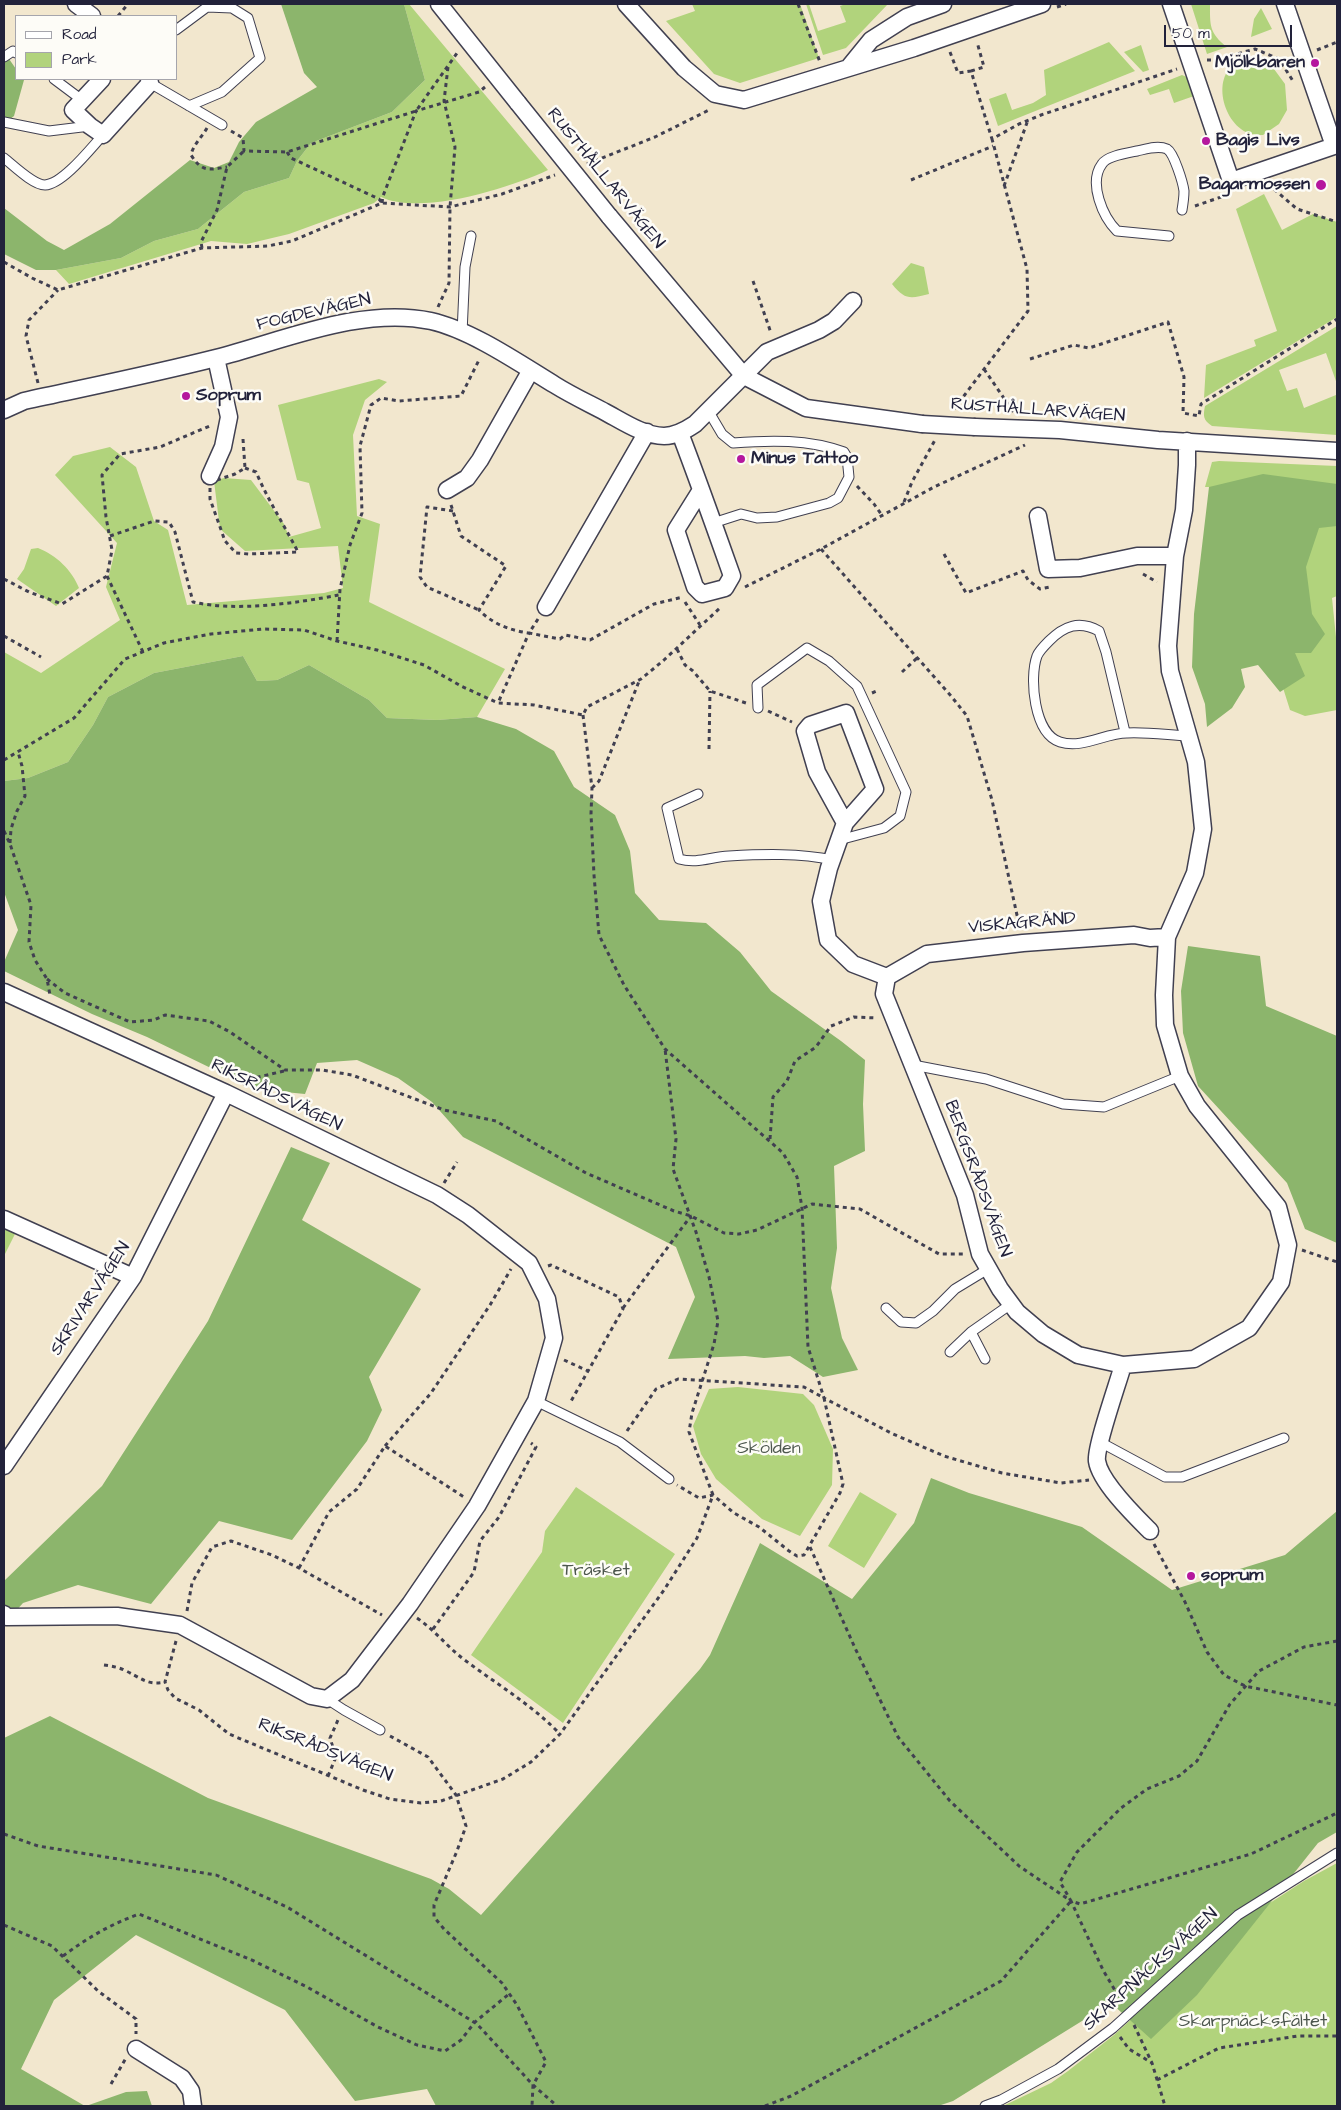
<!DOCTYPE html>
<meta charset="utf-8">
<style>
body{margin:0}
#map{position:relative;width:1341px;height:2110px;overflow:hidden;background:#f2e7ce;font-family:"Architects Daughter",sans-serif}
canvas{display:block}
.frame{position:absolute;inset:0;border:5px solid #22223b;pointer-events:none}
.legend{position:absolute;left:15px;top:15px;width:162px;height:65px;box-sizing:border-box;background:#fdfcf7;border:1px solid #a5a5ac;margin:0;padding:6px 9px;list-style:none;font-size:15px;color:#22223b}
.legend li{display:flex;align-items:center;gap:10px;height:25px}
.legend b{width:25px;border:1px solid #a5a5ac}
.scale{position:absolute;left:1164px;top:25px;width:128px;height:22px;box-sizing:border-box;border:2px solid #22223b;border-top:0;padding-left:6px;font-size:15px;line-height:18px;white-space:nowrap;color:#22223b;-webkit-text-stroke:4px #fdfcf7;paint-order:stroke}
</style>
<div id="map">
<canvas width="1341" height="2110"></canvas>
<div class="frame"></div>
<ul class="legend">
<li><b style="height:6px;background:#fff"></b>Road</li>
<li><b style="height:14px;background:#b1d37c"></b>Park</li>
</ul>
<div class="scale">50 m</div>
</div>
<script>
const c = document.querySelector('canvas').getContext('2d');
c.lineJoin = 'round';
function fill(path, color) {
  c.fillStyle = color;
  c.fill(path, 'evenodd');
}
function trace(path, color, width, dash) {
  c.strokeStyle = color;
  c.lineWidth = width;
  c.lineCap = dash ? 'butt' : 'round';
  c.setLineDash(dash || []);
  c.stroke(path);
}
function drawText(font, color, halo, rows, align = 'center') {
  c.font = font + ' "Architects Daughter",sans-serif';
  c.lineWidth = 5;
  c.setLineDash([]);
  c.textBaseline = 'middle';
  c.strokeStyle = halo;
  c.fillStyle = color;
  for (const [text, x, y, turn = 0] of rows) {
    c.save();
    c.translate(x, y);
    c.rotate((+turn || 0) * Math.PI / 180);
    c.textAlign = isNaN(turn) ? turn : align;
    if (halo) c.strokeText(text, 0, 0);
    c.fillText(text, 0, 0);
    c.restore();
  }
}
fill(new Path2D(`
 M404 4H409L548 170C510 188 421 216 381 197L374 203 289 234 247 244 211 241 69 284 56 270 121 258 154 241 198 229 244 192 289 178 297 161 311 143 392 112 425 80Z
 M692 4H800L819 58 740 83 714 74 666 21 695 11Z
 M806 4H809L818 31 846 22 840 6 846 4H888L846 48 823 55Z
 M1191 4H1210C1210 25 1209 33 1227 47L1207 54Z
 M1261 8 1272 29 1251 37 1254 19Z
 M1109 42 1135 71 998 126 989 99 1006 93 1012 110 1033 103 1046 95 1044 70Z
 M1141 45 1149 70 1143 72 1124 52Z
 M1256 58 1274 69 1285 84 1287 110 1279 124 1263 135C1259 135 1254 135 1251 134 1223 126 1209 74 1240 61 1245 59 1251 59 1256 58Z
 M1182 75 1191 79 1194 96 1174 103 1169 89 1150 95 1147 89Z
 M1264 194 1282 230 1313 214 1337 222V317L1204 398 1206 365 1256 346 1254 340 1277 331 1236 209Z
 M911 263 924 267 929 294C910 299 905 300 892 284Z
 M1337 326V384L1326 353 1279 370 1287 391 1297 388 1304 408 1336 395 1337 435 1212 426C1203 420 1203 416 1205 406Z
 M379 379 387 382 365 400 353 435 357 516 380 524 369 602 505 669 477 717 437 720 387 718 369 700 309 665 277 680 257 681 243 656 154 673 108 697 93 725 68 762 28 778 4 781V652L41 673 120 620 106 587 117 543 55 475 73 456 110 447 136 467 154 521 168 530 187 605 324 593 343 588 338 546 245 551 220 529 214 481 224 478 251 480 284 524 289 537 321 528 309 483 297 480 278 405Z
 M1219 461 1337 466V596L1332 598 1337 647V710L1305 716 1290 710 1238 545 1209 487H1205L1212 462Z
 M38 548C56 555 72 570 79 588L56 606 17 579 24 569 31 549Z
 M4 1225 17 1230 4 1256Z
 M738 1387 803 1394 814 1405 833 1449 832 1485 800 1536 762 1519 716 1479 701 1454 693 1426 709 1389Z
 M576 1487 675 1554 563 1723 471 1655 542 1552 545 1531Z
 M860 1492 897 1514 864 1568 828 1546Z
 M1337 1863V2106H1003L1051 2083 1068 2071 1114 2035 1228 1930 1304 1881Z`), '#b1d37c');
fill(new Path2D(`
 M281 4H404L425 80 392 112 311 143 297 161 289 178 244 192 198 229 154 241 121 258 56 270H36L4 254V208L47 241 64 250 110 224 190 160 214 168 229 162 239 142 256 122 317 87 304 73Z
 M7 56 16 69V79L24 80 14 116 4 124V58Z
 M1263 474 1337 484V526L1319 528 1306 567 1312 614 1325 634 1311 653H1295L1305 676 1280 692 1258 665 1241 669 1245 687 1232 708 1207 727 1205 704 1192 667 1194 614 1209 487Z
 M243 656 257 681 277 680 309 665 369 700 387 718 437 720 477 717 516 729 554 751 574 787 615 815 630 851 635 893 659 920 706 923 740 952 771 991 841 1041 865 1060 863 1104 865 1151 834 1166 837 1248 831 1288 842 1338 858 1370 823 1377 790 1356 764 1358 745 1356 668 1359 695 1297 676 1247 463 1137 432 1102 398 1078 357 1060 317 1063 305 1094 254 1089 147 1037 92 1014 4 971V962L18 930 4 892V781L28 778 68 762 93 725 108 697 154 673Z
 M1188 946 1260 956 1266 1006 1337 1036V1243L1305 1229 1287 1183 1198 1086 1183 1033 1181 991Z
 M291 1147 330 1163 302 1220 421 1289 369 1377 382 1410 367 1441 292 1540 219 1521 151 1604 78 1585 23 1603 4 1624V1581L102 1486 208 1321Z
 M931 1478 969 1493 1082 1527 1172 1590 1285 1555 1337 1511V1832L1318 1843 1197 1995 1151 2039 1111 2003 953 2101 938 2106H436L427 2089 355 2101 285 2010 136 1935 54 2000 21 2069 85 2106H4V1738L50 1716 208 1798 431 1879 449 1889 481 1915 700 1669 710 1655 760 1543 852 1599 914 1523Z
 M147 2091 152 2106H86L126 2092Z`), '#8cb56c');
const lane = new Path2D(`
 M176 30 207 7 232 8 248 18 260 58 222 92 189 106
 M4 57 13 51 16 53
 M54 79 82 100
 M150 83 222 125
 M4 122 49 131 90 126
 M4 158C13 165 33 185 45 185 63 184 91 148 103 135
 M1169 236 1117 231C1103 217 1088 183 1102 164 1107 156 1127 153 1137 151 1146 149 1158 145 1167 149 1174 153 1183 183 1184 191 1184 197 1183 204 1182 210
 M462 333 465 267 471 236
 M709 412 722 434 733 443C770 440 808 439 844 452L847 457 849 477 838 498 829 503 777 517 757 518 741 514 713 523
 M758 708 757 685 807 648 829 661 857 686 906 792 900 816 884 828 839 840
 M1125 732 1106 652 1099 631C1079 620 1064 626 1049 641 1045 645 1039 651 1037 656 1029 678 1034 734 1060 742 1083 749 1105 733 1127 733 1147 732 1168 735 1188 736
 M698 794 667 808 679 859C698 864 710 857 729 856 764 854 799 853 833 860
 M913 1065 986 1079 1063 1104 1104 1107 1180 1076
 M886 1308 901 1322 916 1323 933 1311 955 1289 988 1269
 M971 1332 985 1359
 M950 1352 971 1332 1011 1304
 M536 1401 620 1442 669 1479
 M1100 1442 1165 1477H1182L1284 1438
 M327 1699 344 1710 380 1730
 M985 2106 1001 2100 1058 2069 1113 2028 1238 1915 1337 1853`);
const street = new Path2D(`
 M76 4 92 16
 M439 4 518 103
 M626 4 684 68 715 94 744 100 914 48 1042 4
 M1171 4 1231 181 1334 146 1285 4
 M849 67 871 40 907 17 943 4
 M102 79 73 110 90 126 103 135 150 83 149 79
 M609 216 744 376 806 408 922 424
 M4 410 24 401C88 387 153 374 216 358 283 341 361 306 431 321 471 330 519 363 555 385 571 395 588 403 605 412 622 421 644 436 664 436 676 436 686 430 695 424L767 352 819 330 834 321 853 301
 M975 427 1060 430 1158 440 1337 451
 M680 433C698 480 715 528 732 576L725 588 702 594 695 587 676 530 701 490
 M210 476 223 447 229 417 216 358
 M447 490 467 478 480 460 531 370
 M1038 516 1048 569 1080 568 1137 556H1175
 M546 607 647 432
 M845 823 875 789 846 713 810 725 805 731 817 772 845 823 829 868 821 901 828 940 853 964 887 977 884 994 965 1195 980 1254 1000 1289 1017 1312 1043 1334 1078 1355 1123 1365 1194 1359 1249 1328 1281 1282 1288 1245 1278 1207 1197 1106 1180 1076 1165 1025 1164 995 1167 937 1195 873 1203 829 1196 762 1170 671 1168 646 1175 556 1184 510 1187 465V441
 M887 977 927 954 1023 943 1134 935 1150 938 1167 937
 M4 992 226 1093 437 1195 468 1215 529 1263 547 1299 554 1338 536 1401 477 1506 410 1604 352 1680 327 1699 311 1696 180 1625 117 1616 6 1617 4 1614
 M4 1219 133 1277
 M1123 1365C1118 1383 1095 1448 1097 1461 1100 1482 1135 1516 1150 1531
 M4 1466 133 1277 226 1093
 M136 2049 182 2078 191 2091 193 2106`);
trace(lane, '#414051', 11);
trace(street, '#414051', 19);
trace(new Path2D(`
 M798 4 820 62
 M1057 7 1066 4
 M118 16 128 4
 M1317 50 1337 42
 M950 52 958 73 971 71 992 139 1019 124 1041 115 1177 69
 M1207 60H1215L1255 49 1279 59 1293 81
 M971 71 984 67 977 42
 M207 128C202 137 193 145 191 155 202 172 208 170 227 167
 M231 131 243 138 244 151 287 152 416 111 457 53
 M287 152 291 158 379 199 382 203
 M587 164 655 137 711 109
 M911 180 993 146
 M1268 184 1297 209 1337 222
 M1004 186 1028 120
 M1273 188 1283 182
 M382 203 383 196 416 111 479 92 485 87
 M1195 206 1224 196
 M202 248 201 242 217 210 227 167 244 151
 M4 262 32 278 58 290 202 248 268 246 292 241 382 203 450 207 502 194 555 175
 M753 281 771 333
 M438 307 449 283 450 207 455 147 444 101 448 67
 M1030 359 1074 345 1089 348 1168 322 1184 377 1183 413 1199 416 1201 404 1337 319
 M984 369 1014 413
 M38 383 26 336 29 320 58 290
 M954 409 1028 311 1027 269 992 139
 M243 439 245 468
 M245 468 256 472C268 500 284 525 298 552L249 554 236 553 225 541 210 499V476L217 480 235 474Z
 M857 486 874 504 881 514
 M904 502 912 482 935 440
 M451 505 461 536 506 566 479 610C491 623 511 631 529 633L498 703
 M453 511 427 507 420 577 427 587 479 610
 M110 536 154 521 169 522 175 532 193 602C235 612 297 603 339 595
 M821 549 951 696 967 716 992 800 1020 929
 M944 554 966 593 1023 571 1028 580 1040 589 1050 587
 M1143 574 1157 582
 M107 576 143 652
 M4 579 29 592 62 604 107 576 112 550 106 517 102 475 120 454 160 447 212 425
 M745 587 821 549 934 487 1025 445
 M685 602 700 625
 M538 619 529 633 560 639 565 635 590 640 654 604 683 597
 M4 636 41 657
 M337 641 340 589 350 545 362 513 360 446 371 405 381 398 399 401 461 396 480 358
 M677 649 685 665 693 671 710 691 746 703
 M902 672 917 658
 M872 693 879 690
 M768 711 792 722
 M583 715 592 788 591 814 594 875 599 935 624 985 665 1049 783 1153 797 1177 802 1208 808 1347 824 1398 893 1434 944 1456 1002 1473 1061 1483 1089 1480
 M709 749 710 691
 M4 760 74 718 125 659 164 643 211 634 263 629 304 630 337 641 377 650 424 665 461 686 498 703 534 705 583 715 587 707 641 679 664 660 721 607
 M592 788 599 781 640 679
 M4 831 10 844 31 905 29 942 35 960 47 979 50 995
 M10 843 11 829 17 811 25 796 22 766 18 752
 M47 979 65 993 130 1022 154 1020 165 1015 209 1021 230 1032 285 1070H322L352 1075 444 1110 496 1121 586 1173 674 1211 691 1216 724 1233 739 1234 757 1230 812 1204 860 1209 939 1254H965
 M243 1085 250 1079 284 1071
 M770 1139 773 1097 787 1081 795 1061 816 1047 831 1026 854 1017 877 1018
 M444 1183 457 1162
 M1302 1250 1337 1262
 M548 1266 551 1265 619 1297 623 1309 570 1403
 M623 1308 690 1217
 M564 1360 588 1371
 M627 1431 656 1389 678 1379 804 1387 824 1398 843 1484 840 1493 804 1555 797 1556 789 1551 759 1527 734 1513 713 1495 699 1498 677 1485
 M385 1446 431 1393 490 1305 511 1269
 M1154 1544 1185 1602 1207 1652 1224 1675 1245 1686 1337 1705
 M810 1547 855 1648 898 1737 950 1801 1019 1866 1071 1901 1103 1970 1123 2004
 M299 1568 329 1512 357 1489 385 1446 464 1497
 M187 1611 192 1583 212 1547 231 1541 272 1555 299 1568 382 1615
 M417 1618C436 1631 448 1648 466 1661 498 1685 532 1705 560 1734
 M433 1629 474 1572 480 1541 499 1517 536 1447 531 1443
 M176 1641 165 1682 168 1690 175 1698 199 1710 229 1734 363 1790 390 1799 421 1803 441 1801 503 1779 531 1762 560 1734 664 1590 697 1538 713 1495 689 1432 692 1413 714 1344 718 1321 709 1277 696 1232 673 1169 676 1139 665 1049
 M1337 1641 1304 1647 1259 1671 1230 1704 1197 1761 1179 1776 1147 1789 1121 1808 1077 1852 1060 1882 1071 1901 1080 1904 1251 1854 1337 1813
 M104 1665C111 1666 118 1667 124 1670 140 1677 147 1686 165 1682
 M390 1736 428 1757 456 1795 466 1826 457 1851 434 1905V1917L444 1929 502 1983 517 2005 546 2062 533 2085 557 2106
 M328 1776 336 1757 330 1738 338 1720
 M4 1834 38 1846 216 1875 287 1907 477 2024 533 2085 532 2106
 M4 1925 52 1946 98 1991 136 2019V2034
 M63 1956C87 1938 111 1924 139 1914L254 1961 307 1987 378 2027 417 2045 445 2051 461 2040 475 2022 509 1994
 M1134 2025 1152 2063
 M1120 2037 1129 2049 1152 2063 1165 2106
 M1157 2080 1219 2048 1298 2036H1337
 M111 2084 126 2058
 M765 2106 791 2096 1001 1981 1071 1901`), '#414051', 3, [4, 4]);
trace(lane, '#fff', 9);
trace(street, '#fff', 16);
const streetBridge = new Path2D(`
 M518 103 609 216
 M922 424 975 427`);
trace(streetBridge, '#414051', 19, []);
trace(streetBridge, '#fff', 16);
for (const [x, y, r, color] of [
 [1315,63,5,"#b5179e"],
 [1206,141,5,"#b5179e"],
 [1321,185,6,"#b5179e"],
 [186,396,5,"#b5179e"],
 [741,459,5,"#b5179e"],
 [1191,1576,5,"#b5179e"]
]) {
  const dot = new Path2D();
  dot.arc(x, y, r, 0, 2 * Math.PI);
  c.fillStyle = color;
  c.fill(dot);
  trace(dot, '#fdfcf7', 2);
}
drawText('bold 18px', '#22223b', '#fdfcf7', [
 ["Mjölkbaren",1305,63,"right"],
 ["Bagis Livs",1216,141],
 ["Bagarmossen",1310,185,"right"],
 ["Soprum",196,396],
 ["Minus Tattoo",751,459],
 ["soprum",1201,1576]
], 'left');
drawText('18px', '#22223b', '#fdfcf7', [
 ["RUSTHÅLLARVÄGEN",605,179,51],
 ["FOGDEVÄGEN",314,313,-13],
 ["RUSTHÅLLARVÄGEN",1038,411,4],
 ["VISKAGRÄND",1022,924,-5],
 ["RIKSRÅDSVÄGEN",276,1096,26],
 ["BERGSRÅDSVÄGEN",977,1179,70],
 ["SKRIVARVÄGEN",91,1299,-57],
 ["RIKSRÅDSVÄGEN",325,1751,22],
 ["SKARPNÄCKSVÄGEN",1151,1970,-42]
]);
drawText('18px', '#4d574e', '#fdfcf7', [
 ["Skölden",769,1449],
 ["Träsket",596,1571],
 ["Skarpnäcksfältet",1253,2022]
]);
</script>
